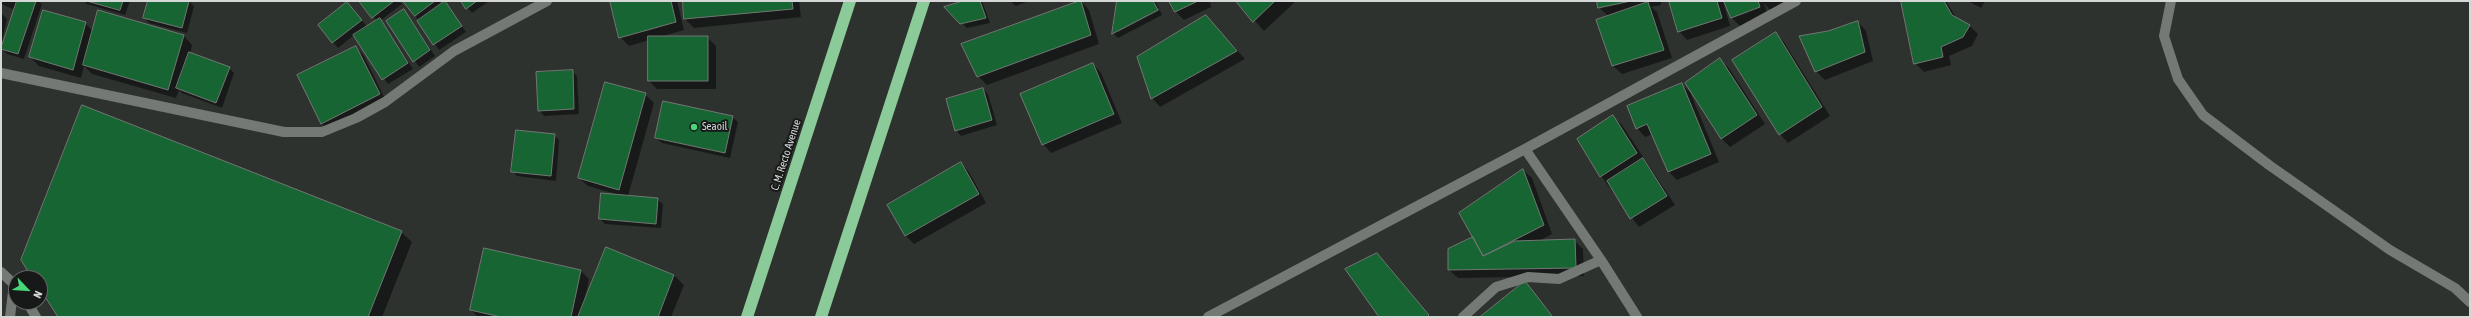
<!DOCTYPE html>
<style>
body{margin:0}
#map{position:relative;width:2471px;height:318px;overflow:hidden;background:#2e322f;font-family:"Asap Condensed",sans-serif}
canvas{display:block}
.frame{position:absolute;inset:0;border:2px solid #d5d8d6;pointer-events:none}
.north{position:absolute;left:8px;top:270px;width:40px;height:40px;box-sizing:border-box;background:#171918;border:1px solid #636564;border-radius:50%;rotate:115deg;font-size:11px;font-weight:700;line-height:16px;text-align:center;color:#d5d8d6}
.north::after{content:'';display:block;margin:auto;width:14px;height:18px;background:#47d779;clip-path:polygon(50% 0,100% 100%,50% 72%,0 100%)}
</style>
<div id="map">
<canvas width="2471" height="318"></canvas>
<div class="frame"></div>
<div class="north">N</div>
</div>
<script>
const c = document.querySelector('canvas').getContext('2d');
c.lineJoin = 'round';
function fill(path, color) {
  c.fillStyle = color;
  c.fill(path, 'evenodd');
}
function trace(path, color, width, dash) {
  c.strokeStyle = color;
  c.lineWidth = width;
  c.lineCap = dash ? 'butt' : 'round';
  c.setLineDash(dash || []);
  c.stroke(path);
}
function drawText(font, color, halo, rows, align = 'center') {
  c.font = font + ' "Asap Condensed",sans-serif';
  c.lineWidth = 4;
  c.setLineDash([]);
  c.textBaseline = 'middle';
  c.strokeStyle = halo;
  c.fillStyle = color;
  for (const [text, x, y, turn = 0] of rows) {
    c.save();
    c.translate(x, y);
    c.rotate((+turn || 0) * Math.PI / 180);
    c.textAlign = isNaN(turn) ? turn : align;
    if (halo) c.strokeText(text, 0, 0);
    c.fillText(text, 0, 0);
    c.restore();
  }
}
fill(new Path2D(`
 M1 1H38L42 4 24 59 7 54 2 49 15 10 1 4Z
 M84 1H130L125 15 87 4Z
 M149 1H189L194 6 187 33 149 23 144 17Z
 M361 1H399L402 4 381 20 413 69 388 84 354 35 338 48 333 42 353 9 367 27 377 21Z
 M405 1H447L445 3 466 32 439 50Z
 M462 1H489L472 13Z
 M613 1H677L684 30 663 36 707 37 716 46V89H657L649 81V40L629 46 620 37Z
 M684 1H799L801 17 694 28 685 19Z
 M966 1H982L990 23 967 28 946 7Z
 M1010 1H1029L1016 6Z
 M1081 1 1089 10 1099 44 987 85 978 76Z
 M1118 1H1155L1159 8 1118 29V32L1160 10 1162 15 1118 38 1113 33Z
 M1171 1H1210L1211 7 1184 20 1175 11Z
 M1237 1H1296L1264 31Z
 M1598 1H1661V5L1651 7 1657 12 1672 58 1622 74 1613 66 1598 20 1609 17 1599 7Z
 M1670 1H1723L1730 26 1687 40 1679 31Z
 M1725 1H1795L1770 10 1764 3 1768 15 1740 26 1732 18Z
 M1905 1H1946L1957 19 1969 25 1978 34 1972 46 1949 56 1951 65 1924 72 1915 63Z
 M1968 1H1985L1981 8Z
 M404 10 435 56 419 67 388 21Z
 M99 11 184 36 192 45 190 54 229 68 234 73 222 108 182 93 179 90 176 98 92 74 84 66 81 78 39 66 30 57 85 23 93 31Z
 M1 13 7 19 1 46Z
 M1858 22 1866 31 1873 61 1825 80 1816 71Z
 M1214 25 1245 59 1160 107 1152 98Z
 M1776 33 1784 42 1830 116 1788 143 1780 134Z
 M356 47 364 56 387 103 330 132 321 123Z
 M1720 60 1729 68 1765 124 1730 147 1721 138Z
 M1093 64 1101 73 1122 123 1051 153 1043 144Z
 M572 71 577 76 579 114 544 116 539 110Z
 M1681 84 1690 92 1719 162 1677 180 1668 171 1653 134 1645 137 1637 128Z
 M983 89 988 94 997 125 961 136 956 130Z
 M645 94 654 103 628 196 657 199 663 204 661 228 605 224 600 219 616 194 588 186 579 178Z
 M732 117 738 122 730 158 662 143 656 138Z
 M1613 117 1622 125 1675 205 1639 227 1601 176Z
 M554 135 559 140 556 181 517 176 512 171Z
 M961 163 969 172 986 203 914 244 906 236 889 205Z
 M1523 170 1532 178 1552 234 1539 241 1574 240 1583 249 1584 276 1458 278 1449 270 1475 237 1460 213Z
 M401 232 412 242 382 317H59L40 288V278H34Z
 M606 249 674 275 684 285 671 317H478L471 310 581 271 589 279 584 302Z
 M1377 254 1386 263 1431 317H1381Z
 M1525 283 1554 317H1482Z`), '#0007');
const building = new Path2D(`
 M17 1H36L18 54 1 49Z
 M87 1H123L120 10Z
 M148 1H189L182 28 143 18Z
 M359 1H394L372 18Z
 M403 1H435L415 16Z
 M445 1 462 26 433 45 417 21Z
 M461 1H477L466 9Z
 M610 1H671L676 22 619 38Z
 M683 1H792L793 9 684 19Z
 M963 1H980L986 18 960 24 944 7Z
 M1079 1H1081L1091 35 977 77 961 44Z
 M1117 1H1153L1158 10 1112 34Z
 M1169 1H1198L1175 12Z
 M1236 1H1275L1253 22Z
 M1597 1H1631L1598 8Z
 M1669 1H1717L1722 18 1678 32Z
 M1724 1H1758L1760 7 1731 18Z
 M1901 1H1944L1952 15 1970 25 1963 37 1941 47 1943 57 1914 64Z
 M347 2 362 20 332 43 318 25Z
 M1648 2 1664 50 1612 66 1596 20Z
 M404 9 430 50 413 62 386 21Z
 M43 10 86 22 73 70 29 57Z
 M98 10 184 35 168 90 83 65Z
 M1206 15 1237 51 1151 99 1137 57Z
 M380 18 408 63 382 80 353 35Z
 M1858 21 1865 52 1815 72 1799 36 1828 31Z
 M1776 32 1822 107 1779 135 1732 60Z
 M648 36H708V81H648Z
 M356 46 380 94 321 124 297 75Z
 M189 52 230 67 216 103 176 88Z
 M1720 58 1757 115 1721 139 1685 83Z
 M1093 63 1114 114 1042 145 1020 94Z
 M573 70 574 109 538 111 536 72Z
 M605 82 646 93 619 190 578 178Z
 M1682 83 1711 154 1668 172 1647 124 1636 129 1627 106Z
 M983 88 992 120 955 131 946 99Z
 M663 101 733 116 725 153 655 138Z
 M82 105 402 231 368 317H58L40 289V278H32L21 260Z
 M1613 115 1637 153 1600 177 1577 139Z
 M516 130 555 134 551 176 511 172Z
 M1643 158 1667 196 1630 219 1607 181Z
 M961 162 979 194 905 236 887 205Z
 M1523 169 1544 225 1483 256 1459 213Z
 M601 193 658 198 656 224 599 219Z
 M1473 237 1483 256 1515 241 1575 239 1576 268 1448 270V249Z
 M606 247 674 275 658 317H578Z
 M484 248 581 270 571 317H501L470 310Z
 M1377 253 1429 315 1427 317H1379L1345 269Z
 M1525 281 1553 317H1480Z`);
fill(building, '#186534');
trace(building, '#727773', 1);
trace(new Path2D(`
 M1 272 16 286
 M27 302 36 317
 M10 317 14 283`), '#747975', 10);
trace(new Path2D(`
 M2171 1 2164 36 2178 79 2203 115 2269 165 2390 250 2455 288 2470 302
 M1 73 284 132H322L356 118 385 102 454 51 547 1
 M1525 149 1601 260 1637 317
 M1208 317 1525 149 1796 1
 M1463 317 1496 287 1528 277 1559 279 1601 260`), '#747975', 10);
trace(new Path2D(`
 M747 317 850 1
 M821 317 924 1`), '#8acb99', 12);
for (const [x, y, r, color] of [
 [694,127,4,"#47d779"]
]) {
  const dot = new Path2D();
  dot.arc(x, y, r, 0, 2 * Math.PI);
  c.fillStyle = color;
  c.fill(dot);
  trace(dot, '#171918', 1.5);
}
drawText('11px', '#d5d8d6', '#171918', [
 ["Seaoil",702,127]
], 'left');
drawText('11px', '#d5d8d6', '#171918', [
 ["C. M. Recto Avenue",786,155,-72]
]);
</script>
